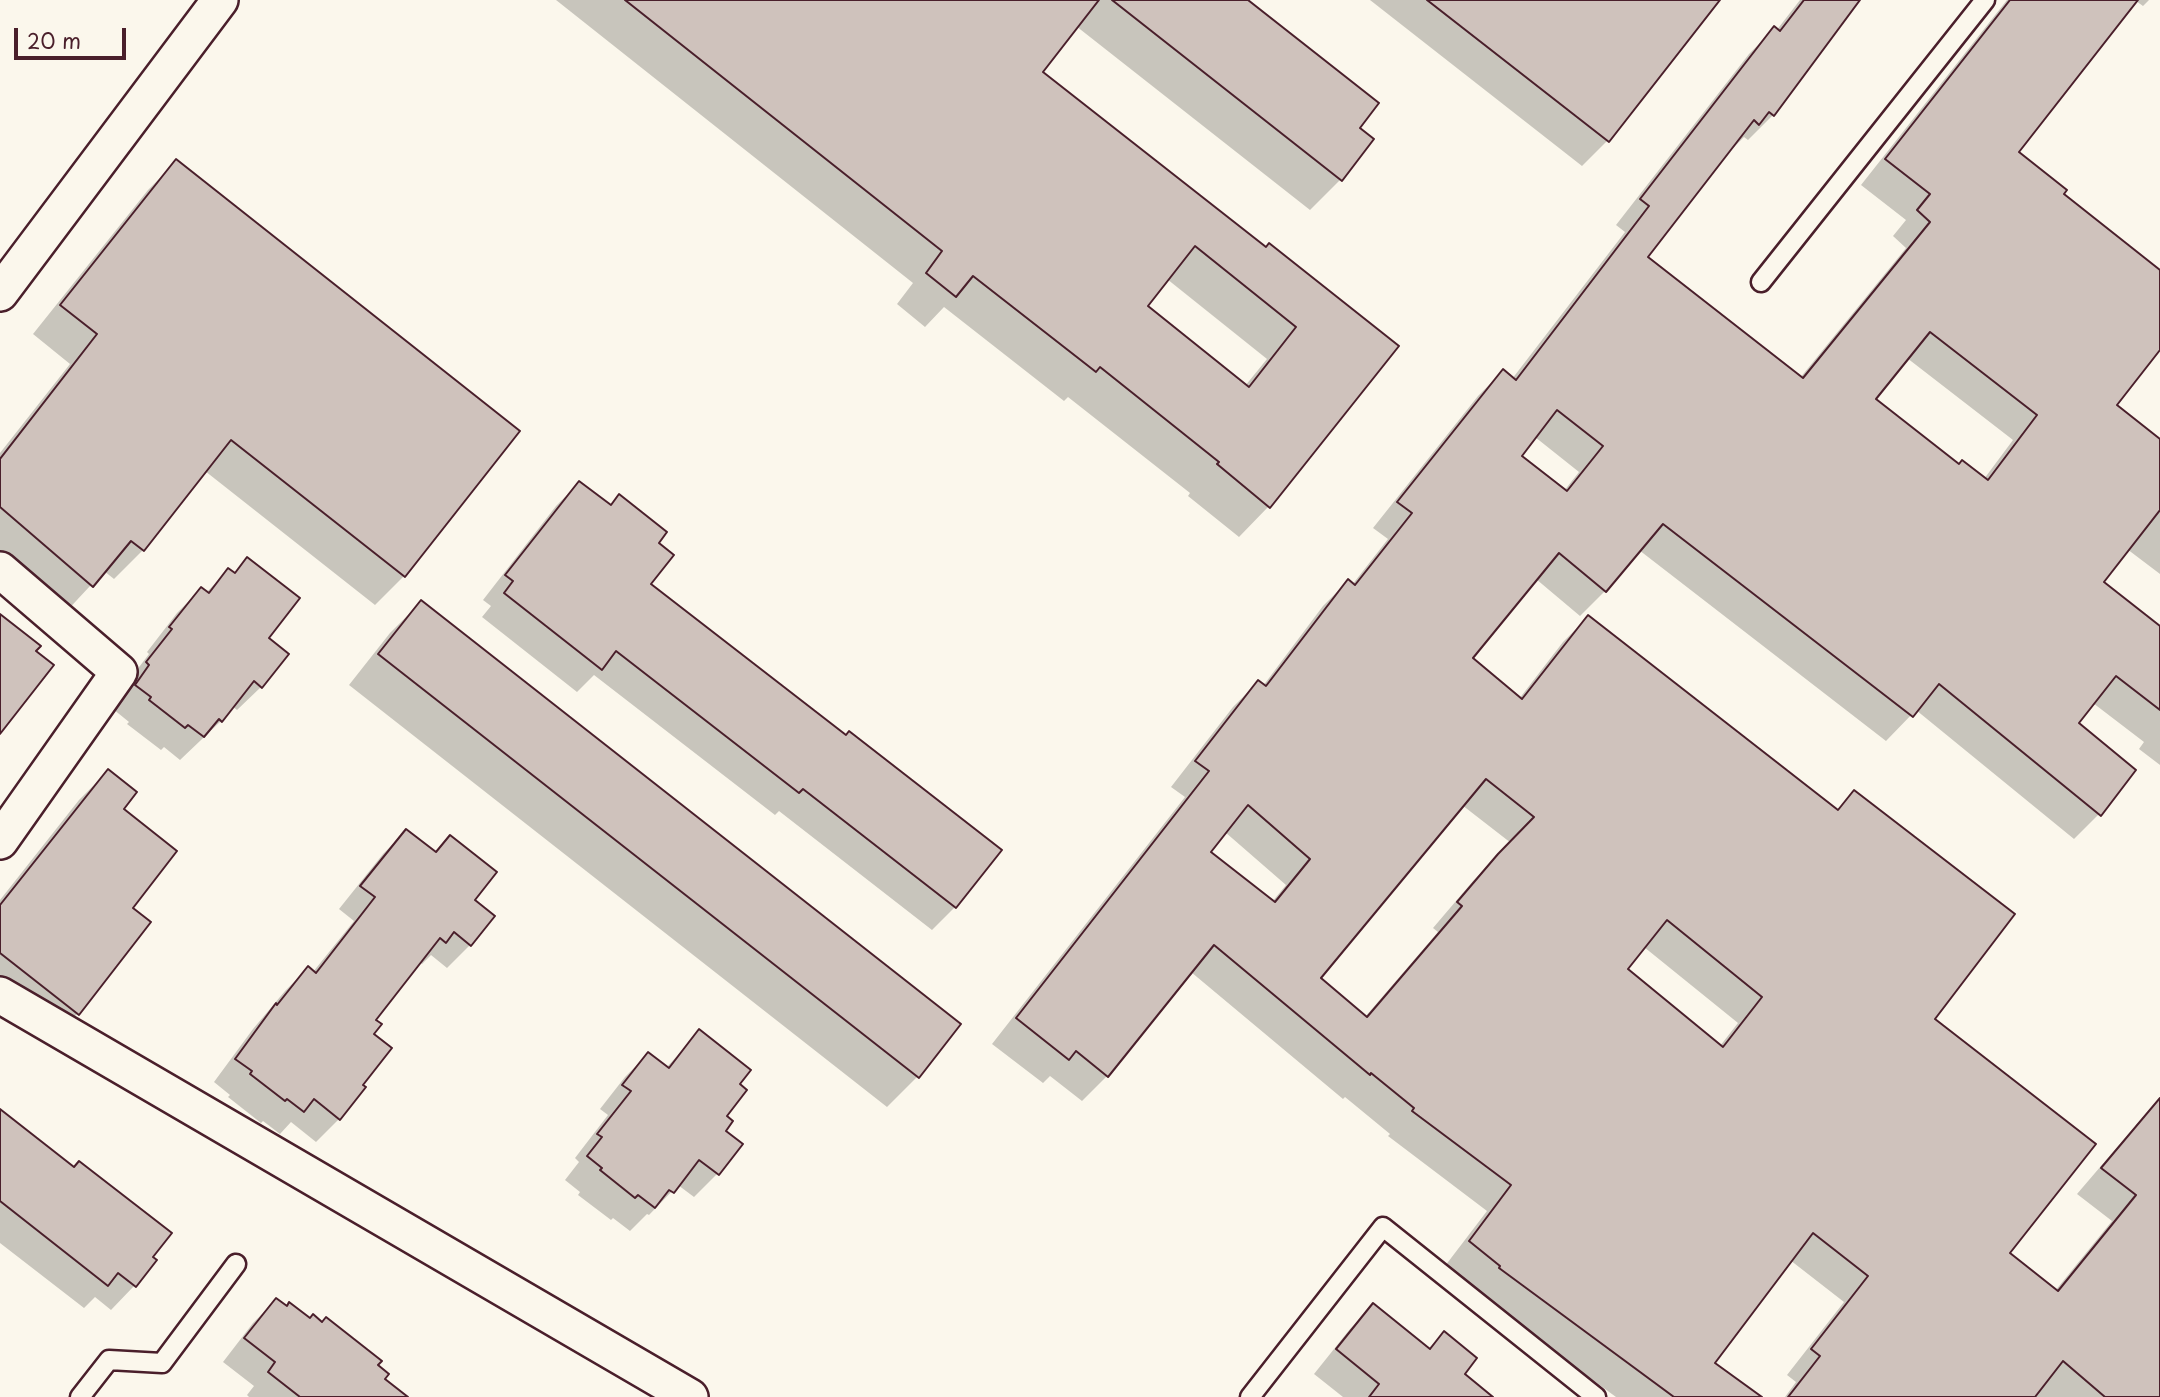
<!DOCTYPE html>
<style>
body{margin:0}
#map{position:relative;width:2160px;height:1397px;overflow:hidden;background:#fbf7ec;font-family:"Playpen Sans",sans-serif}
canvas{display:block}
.scale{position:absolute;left:14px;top:28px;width:112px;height:32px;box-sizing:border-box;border:4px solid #4a1f2b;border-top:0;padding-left:9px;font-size:21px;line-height:24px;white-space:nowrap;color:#4a1f2b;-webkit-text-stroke:5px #fbf7ec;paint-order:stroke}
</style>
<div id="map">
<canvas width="2160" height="1397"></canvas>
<div class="scale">20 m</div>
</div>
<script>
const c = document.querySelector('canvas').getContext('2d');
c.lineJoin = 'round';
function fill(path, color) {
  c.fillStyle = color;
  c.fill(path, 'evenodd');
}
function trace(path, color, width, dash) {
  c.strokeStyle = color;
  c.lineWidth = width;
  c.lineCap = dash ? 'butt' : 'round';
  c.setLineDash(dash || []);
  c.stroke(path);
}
fill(new Path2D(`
 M556 0H1245L1357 128 1340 180 1310 210 1076 26 1041 72 1265 249 1397 346 1269 506 1239 537 1188 496 1190 493 1068 397 1064 401 944 307 925 327 897 304 913 283ZM1167 279 1267 359 1245 386 1145 307Z
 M1370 0H1717L1607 141 1582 166Z
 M1800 0H1859L1773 115 1748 140 1744 137 1733 148 1731 147 1645 257 1800 378 1906 248 1893 236 1906 220 1861 185 2007 0H2149L2143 6 2136 1 2016 152 2061 195 2160 272V347L2114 405 2160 441V574L2127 549 2101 582 2160 630V765L2139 749 2144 742 2093 703 2077 724 2099 814 2074 839 1916 710 1886 741 1639 550 1605 591 1580 616 1536 579 1470 658 1519 699 1563 642 1588 617 1836 811 1854 792 1933 1019 2008 1254 2055 1291 2112 1221 2077 1194 2160 1097V1397H1785L1796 1382 1787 1375 1844 1302 1790 1260 1712 1363 1759 1397H1616L1475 1294 1445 1266 1487 1211 1388 1136 1390 1134 1345 1097 1343 1099 1191 972 1107 1076 1082 1101 1050 1076 1043 1083 992 1044 1185 797 1171 787 1233 707 1258 682 1263 686 1323 606 1348 581 1352 585 1388 539 1373 528 1478 396 1503 371 1512 379 1625 232 1616 225 1749 54 1774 29 1776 31ZM1907 358 2013 440 1984 479 1959 466 1873 399ZM1535 437 1579 472 1564 491 1520 456ZM1462 805 1511 843 1473 881 1433 928 1438 932 1365 1017 1319 978ZM1225 832 1286 885 1272 902 1209 852ZM1644 947 1738 1023 1720 1046 1626 970Z
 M177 161 518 431 404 576 375 605 205 471 143 550 114 579 104 571 63 615 0 561V453L70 364 33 334 148 190Z
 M579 483 656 543 649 584 955 907 932 930 779 811 775 815 594 675 577 692 482 617 491 606 483 600 556 506Z
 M248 560 267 638 261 687 237 710 232 706 221 721 180 760 164 747 161 750 127 724 129 722 113 709 124 687 149 654 147 652 177 613 201 589 206 593 228 570 233 574Z
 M421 602 958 1024 917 1077 887 1107 349 685 390 633Z
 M108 771 122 809 130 908 77 1014 49 1042 0 1004V900L79 800Z
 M406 831 434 853 450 837 472 901 470 945 447 968 431 955 422 964 419 962 374 1020 360 1085 339 1119 316 1142 291 1122 280 1134 263 1121 261 1123 228 1097 230 1095 214 1082 253 1029 285 991 308 968 313 972 354 921 339 909 383 854Z
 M699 1032 737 1084 724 1117V1131L740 1144 717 1174 694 1197 678 1185 649 1215 647 1214 630 1231 613 1218 611 1220 578 1195 580 1192 565 1180 579 1162 575 1158 608 1115 600 1109 625 1077 648 1054 666 1068Z
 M0 1111 154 1260 134 1286 111 1310 95 1297 84 1308 0 1243Z
 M276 1300 375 1366 383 1378 407 1397H249L247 1395 254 1386 223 1362 253 1323Z
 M1373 1306 1428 1349 1444 1333 1462 1374 1491 1397H1343L1314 1374 1350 1329Z`), '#0003');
const building = new Path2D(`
 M625 0H1099L1043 72 1266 247 1269 243 1399 346 1270 508 1217 464 1219 462 1100 367 1096 372 973 276 956 297 926 273 942 251ZM1195 246 1296 327 1249 387 1148 306Z
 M1112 0H1248L1379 103 1360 128 1374 139 1342 181Z
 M1427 0H1720L1609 142Z
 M1804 0H1860L1774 116 1769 112 1759 125 1754 120 1648 257 1803 378 1930 222 1917 210 1930 194 1885 159 2010 0H2138L2019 152 2067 190 2064 194 2160 270V350L2117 405 2160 439V510L2104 582 2160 626V710L2116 676 2079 723 2136 770 2101 816 1939 684 1913 717 1663 524 1606 592 1559 553 1473 658 1522 699 1588 615 1838 810 1854 790 2015 914 1935 1019 2096 1144 2010 1253 2058 1291 2136 1195 2101 1168 2160 1098V1397H2105L2063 1361 2035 1397H1788L1820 1356 1811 1349 1868 1276 1813 1233 1715 1363 1762 1397H1674L1499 1268 1500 1266 1469 1241 1511 1185 1412 1111 1414 1108 1371 1073 1370 1075 1214 945 1108 1077 1076 1051 1069 1060 1016 1018 1209 771 1195 761 1258 680 1266 686 1348 579 1355 585 1412 513 1397 502 1503 369 1516 380 1649 206 1640 199 1774 26 1780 31ZM1930 332 2037 415 1988 480 1962 460 1959 464 1876 399ZM1557 410 1603 446 1567 491 1522 456ZM1486 779 1534 817 1498 854 1457 902 1462 906 1367 1017 1321 978ZM1248 805 1310 859 1275 902 1211 852ZM1667 920 1762 997 1723 1047 1628 969Z
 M176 159 520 431 405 577 231 440 144 551 131 541 93 587 0 507V459L97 334 60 305Z
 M579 481 611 505 619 494 667 532 659 543 674 555 651 584 846 735 849 731 1002 850 956 908 803 789 799 793 616 651 602 670 504 593 513 581 505 575Z
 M247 557 300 598 269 638 289 654 262 688 254 681 222 722 219 719 204 737 188 725 185 728 149 700 151 697 135 685 149 665 146 662 172 629 169 627 201 587 209 593 228 568 235 573Z
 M421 600 961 1024 919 1078 378 654Z
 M0 614 41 646 36 651 54 665 0 734Z
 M108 769 137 792 124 809 177 851 133 908 151 922 79 1015 0 953V905Z
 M406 829 436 852 450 835 497 872 475 900 495 916 471 946 454 932 446 943 440 938 376 1020 382 1024 374 1034 392 1048 363 1085 366 1087 340 1120 314 1099 304 1112 287 1099 285 1101 250 1074 252 1071 235 1059 276 1003 277 1005 308 966 316 973 375 897 360 886Z
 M699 1029 751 1070 740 1084 747 1090 727 1116 733 1121 726 1131 743 1144 719 1175 699 1160 674 1193 669 1190 655 1208 638 1195 635 1198 600 1170 602 1168 587 1156 602 1137 597 1134 631 1091 622 1085 648 1052 669 1068Z
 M0 1109 74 1167 79 1161 172 1233 153 1257 157 1260 136 1287 118 1273 108 1286 0 1201Z
 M276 1298 287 1306 289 1302 310 1318 313 1314 322 1322 326 1317 382 1361 378 1365 389 1374 385 1379 408 1397H300L268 1372 275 1362 244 1338Z
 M1373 1303 1430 1349 1444 1331 1477 1358 1465 1374 1493 1397H1369L1379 1384 1336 1349Z`);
fill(building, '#cfc2bc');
trace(building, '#4a1f2b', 2);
const service = new Path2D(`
 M1761 282 1985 0
 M80 1397 109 1360 162 1363 236 1264
 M1250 1397 1383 1227 1596 1397`);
const minor = new Path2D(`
 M0 293 220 0
 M0 570 119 672 0 841
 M0 995 690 1397`);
trace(service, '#4a1f2b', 23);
trace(minor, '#4a1f2b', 40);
trace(service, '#fbf7ec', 18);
trace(minor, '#fbf7ec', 35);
</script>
